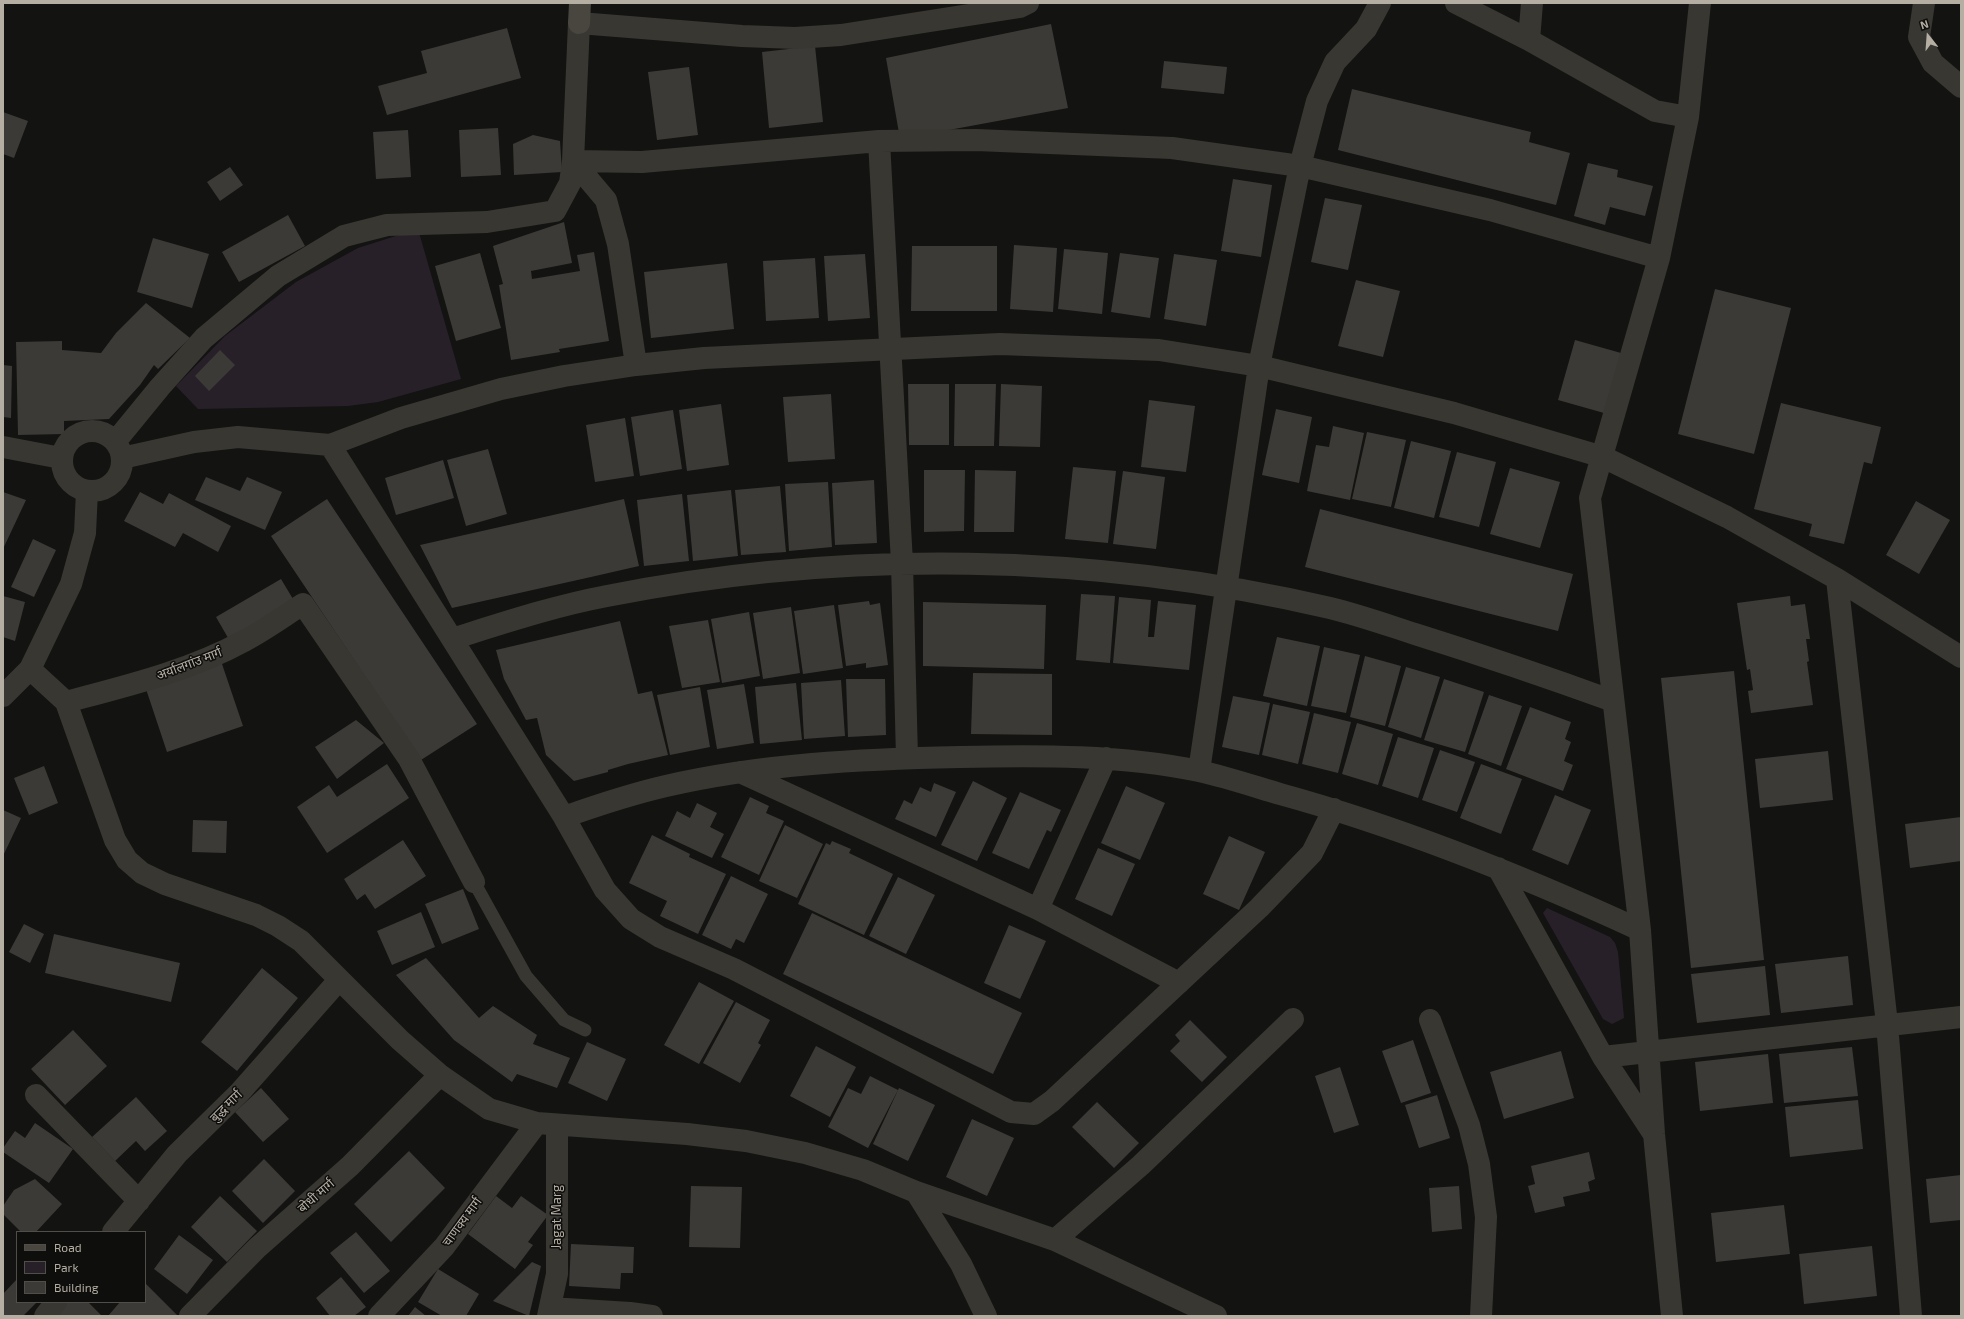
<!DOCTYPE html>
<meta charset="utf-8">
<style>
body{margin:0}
#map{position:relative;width:1964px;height:1319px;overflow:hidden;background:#131312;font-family:"Exo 2",sans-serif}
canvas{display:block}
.frame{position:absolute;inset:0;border:4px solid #b5aea2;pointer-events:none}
.legend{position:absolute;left:16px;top:1231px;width:130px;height:72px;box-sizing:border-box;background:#0e0e0d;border:1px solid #514e49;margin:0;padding:5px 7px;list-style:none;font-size:12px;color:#b5aea2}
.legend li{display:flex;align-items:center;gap:8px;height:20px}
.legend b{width:20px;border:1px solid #514e49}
.north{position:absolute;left:1908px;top:16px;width:40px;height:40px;-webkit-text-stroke:3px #0e0e0d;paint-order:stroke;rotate:343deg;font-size:11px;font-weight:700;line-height:16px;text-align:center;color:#b5aea2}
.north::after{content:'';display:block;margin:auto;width:14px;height:18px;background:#b5aea2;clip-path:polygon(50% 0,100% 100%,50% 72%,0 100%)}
</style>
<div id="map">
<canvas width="1964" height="1319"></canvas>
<div class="frame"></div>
<ul class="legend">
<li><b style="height:5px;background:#494640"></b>Road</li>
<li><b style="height:11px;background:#282029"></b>Park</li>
<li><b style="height:11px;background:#3c3a36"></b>Building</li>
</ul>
<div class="north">N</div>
</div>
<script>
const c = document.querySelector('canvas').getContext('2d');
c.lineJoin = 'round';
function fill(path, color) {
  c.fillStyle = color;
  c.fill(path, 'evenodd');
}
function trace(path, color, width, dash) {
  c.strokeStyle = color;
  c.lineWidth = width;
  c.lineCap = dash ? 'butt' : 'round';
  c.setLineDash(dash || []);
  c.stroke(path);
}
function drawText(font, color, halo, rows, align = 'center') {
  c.font = font + ' "Exo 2","Noto Sans Devanagari",sans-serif';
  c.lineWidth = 3;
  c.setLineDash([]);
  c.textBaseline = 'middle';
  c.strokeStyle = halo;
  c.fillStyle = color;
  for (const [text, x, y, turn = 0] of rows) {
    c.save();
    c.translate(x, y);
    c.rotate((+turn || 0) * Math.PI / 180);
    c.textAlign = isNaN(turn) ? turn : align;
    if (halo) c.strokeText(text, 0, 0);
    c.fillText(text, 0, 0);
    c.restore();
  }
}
fill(new Path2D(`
 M418 229 461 379 378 402 348 406 198 409 176 386 225 336 296 282 358 248Z
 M1547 908 1610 937 1615 943 1618 952 1624 1018 1612 1024 1603 1019 1543 913Z`), '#282029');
fill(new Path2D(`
 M1051 24 1068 108 900 139 886 58Z
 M507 28 521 78 387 115 378 86 427 73 421 51Z
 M815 46 823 122 769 128 762 52Z
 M1164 61 1227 67 1224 94 1161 88Z
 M689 67 698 135 657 140 648 72Z
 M1352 89 1531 132 1529 142 1570 153 1556 205 1338 150Z
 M3 112 28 121 14 158 3 154Z
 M498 128 501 175 461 177 459 130Z
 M408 130 411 177 376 179 373 132Z
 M533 135 560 141 562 172 514 175 513 144Z
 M1588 163 1618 170 1617 177 1653 186 1645 216 1610 207 1605 225 1574 216Z
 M230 167 243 185 220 201 207 182Z
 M1233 179 1272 185 1261 257 1221 251Z
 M1325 198 1362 205 1348 270 1311 262Z
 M288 215 305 246 239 282 222 252Z
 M564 222 572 263 531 271 532 279 580 271 577 255 594 252 609 341 559 349 560 352 511 360 499 285 503 284 493 246Z
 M153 238 209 254 192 308 137 292Z
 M1014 245 1057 248 1053 312 1010 309Z
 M912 246H997V311H911Z
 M1064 249 1108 253 1102 314 1058 309Z
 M480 253 501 328 456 341 435 266Z
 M1120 253 1159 258 1150 318 1111 312Z
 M865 254 870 318 828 321 824 256Z
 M1174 254 1217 260 1206 326 1164 319Z
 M815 258 819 318 766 321 763 261Z
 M727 263 734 329 651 338 644 272Z
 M1356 280 1400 291 1383 357 1338 346Z
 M1715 289 1791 308 1754 454 1678 434Z
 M146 303 190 338 158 369 154 365 140 385 109 419 64 421V434L18 435 16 342 62 341V350L101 353 116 333Z
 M1575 340 1621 353 1604 413 1558 400Z
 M220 350 235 365 209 391 195 376Z
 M3 365 12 366 11 418 3 417Z
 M908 384H949V445H909Z
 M955 384H996L994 446H954Z
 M1001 384 1042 386 1040 447 999 446Z
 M831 394 835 459 788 462 783 397Z
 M1149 400 1195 406 1186 472 1141 467Z
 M1781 403 1881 427 1872 464 1864 462 1844 544 1809 536 1812 524 1754 509Z
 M721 404 729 465 687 471 679 410Z
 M1276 409 1312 417 1299 483 1262 475Z
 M673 410 682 469 640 476 631 417Z
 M625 418 634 476 595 482 586 425Z
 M1333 426 1364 433 1350 500 1307 491 1316 445 1329 447Z
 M1367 432 1406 440 1391 507 1352 499Z
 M1411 441 1451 451 1434 518 1394 508Z
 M488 449 507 514 466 526 447 460Z
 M1457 452 1496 462 1479 527 1439 517Z
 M443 460 454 498 396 515 385 478Z
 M1073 467 1116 471 1108 543 1065 539Z
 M1510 468 1560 482 1540 548 1490 534Z
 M924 470H965L964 531 924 532Z
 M975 470 1016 471 1014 532H974Z
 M1123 471 1165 477 1156 549 1113 544Z
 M206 477 240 491 247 477 282 492 265 530 195 500Z
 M874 480 877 543 835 545 832 483Z
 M828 482 832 547 789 551 785 484Z
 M780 486 786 552 741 555 735 490Z
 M731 490 738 556 693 561 687 495Z
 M3 492 26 500 3 549Z
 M140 492 163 504 169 493 231 526 218 552 183 533 175 547 124 521Z
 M682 494 689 561 644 566 637 500Z
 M327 499 477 724 421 760 271 536Z
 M624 499 639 566 591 577 452 608 420 545Z
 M1916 501 1950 520 1919 574 1886 555Z
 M1320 509 1573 574 1558 631 1305 567Z
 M33 539 56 550 34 597 11 587Z
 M281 579 296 604 231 643 216 617Z
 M1081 594 1115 596 1110 663 1076 660Z
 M3 596 25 602 15 641 3 637Z
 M1790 596 1791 606 1805 604 1810 639H1806L1809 661 1807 662 1813 705 1751 713 1748 691 1753 690 1750 669 1747 670 1737 603Z
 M1119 597 1151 600 1148 637H1154L1158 601 1196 605 1189 670 1113 663Z
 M869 601 870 605 880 603 888 665 866 668V663L846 666 838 605Z
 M923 602 1046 605 1044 669 923 666Z
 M834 605 843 668 803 674 794 611Z
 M791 607 800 673 763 679 753 613Z
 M749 612 760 676 722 683 711 619Z
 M708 620 720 682 682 688 669 626Z
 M620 621 638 694 652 691 668 755 628 764 608 770V772L574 781 546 755 537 718 526 720 504 679 496 650Z
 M1277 637 1320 646 1307 706 1263 696Z
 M1324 647 1360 655 1346 713 1311 706Z
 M1365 656 1401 666 1385 726 1350 717Z
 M221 661 243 726 167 752 145 686Z
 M1406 667 1440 677 1421 738 1388 727Z
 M1734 671 1764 960 1691 968 1661 678Z
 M973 673 1052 674V735L971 734Z
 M846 679H885L886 735 848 737Z
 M1444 679 1484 692 1465 752 1424 740Z
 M841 680 845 736 804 739 801 683Z
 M796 683 802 740 760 744 755 687Z
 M744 684 754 743 717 749 707 690Z
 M700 687 710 747 670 755 657 695Z
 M1489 695 1522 706 1501 766 1468 754Z
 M1233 696 1270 703 1259 755 1222 747Z
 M1273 704 1310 712 1298 764 1262 755Z
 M1530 707 1571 722 1565 739 1571 742 1564 761 1573 765 1563 791 1506 769Z
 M1314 713 1351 722 1338 773 1302 764Z
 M356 720 384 743 337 779 315 747Z
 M1357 723 1393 734 1378 785 1342 774Z
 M1398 737 1434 748 1418 798 1382 786Z
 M1440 750 1475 762 1457 812 1422 800Z
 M1828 751 1833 800 1760 808 1755 759Z
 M387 764 409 798 327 853 297 807 329 785 337 797Z
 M1481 764 1522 779 1501 834 1460 818Z
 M44 766 58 803 29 815 14 778Z
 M973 781 1007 798 977 861 941 845Z
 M934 783 956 792 936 837 895 819 904 800 912 804 920 787 931 792Z
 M1126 786 1165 803 1140 860 1101 843Z
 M1020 792 1061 810 1051 832 1047 830 1029 869 992 853Z
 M1555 795 1591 810 1568 865 1532 850Z
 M750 797 769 806 766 813 784 821 759 875 721 857Z
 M697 803 717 813 710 827 724 834 712 858 665 836 677 811 690 818Z
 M3 810 21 818 3 856Z
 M1961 817V861L1910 868 1905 824Z
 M193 820 227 821 226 853 192 852Z
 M785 825 823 844 797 898 759 881Z
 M652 835 690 854 689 857 726 874 698 934 660 916 667 901 629 883Z
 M1229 836 1265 852 1239 910 1203 894Z
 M403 840 426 876 375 909 365 894 357 900 344 879Z
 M832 841 851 849 849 853 893 874 864 935 798 904 826 843 830 845Z
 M1098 848 1135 864 1112 916 1075 899Z
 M731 876 768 894 744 943 736 939 731 949 702 935Z
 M898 877 935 895 906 954 869 936Z
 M463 889 479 929 442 944 425 904Z
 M421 912 435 947 392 965 377 931Z
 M812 913 1022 1013 993 1074 783 974Z
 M24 924 44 934 30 963 9 952Z
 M1009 925 1046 941 1020 999 984 983Z
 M54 934 180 963 171 1002 45 973Z
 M1848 956 1853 1005 1781 1013 1775 964Z
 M426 958 479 1018 493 1006 537 1035 533 1044 570 1058 557 1088 517 1074 512 1082 454 1040 396 975Z
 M1765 966 1770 1015 1697 1023 1691 974Z
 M262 968 298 998 237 1071 201 1042Z
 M699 982 734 1001 699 1064 664 1045Z
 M736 1002 770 1020 758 1043 761 1045 740 1083 703 1063Z
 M1190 1020 1227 1057 1202 1082 1170 1051 1180 1041 1175 1035Z
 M73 1030 107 1066 65 1105 31 1069Z
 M1413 1040 1431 1093 1401 1103 1382 1051Z
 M587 1042 626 1059 607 1101 568 1083Z
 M816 1046 856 1067 830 1117 790 1096Z
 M1852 1047 1858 1096 1784 1103 1779 1054Z
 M1561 1051 1574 1098 1504 1119 1490 1072Z
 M1768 1054 1773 1103 1700 1111 1695 1062Z
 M1340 1067 1359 1125 1334 1133 1315 1076Z
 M870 1076 898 1090 868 1148 828 1127 848 1088 861 1094Z
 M261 1088 289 1119 263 1142 235 1112Z
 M899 1088 935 1105 908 1161 873 1144Z
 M1437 1095 1450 1138 1419 1148 1405 1105Z
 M136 1097 167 1131 145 1151 136 1141 115 1161 92 1137Z
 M1858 1100 1863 1149 1790 1157 1785 1107Z
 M1097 1102 1139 1143 1114 1168 1072 1127Z
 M972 1119 1014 1138 987 1196 946 1177Z
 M35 1123 73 1149 49 1183 3 1152V1148L15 1131 25 1138Z
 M409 1151 445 1188 391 1242 354 1204Z
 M1589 1152 1595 1179 1588 1182 1590 1191 1563 1197 1565 1206 1535 1213 1528 1186 1535 1184 1531 1166Z
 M264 1159 295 1191 263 1223 232 1191Z
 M1961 1175V1220L1930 1223 1926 1179Z
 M35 1179 62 1204 36 1232H21L3 1214V1206L14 1190Z
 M691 1186 742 1187 740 1248 689 1247Z
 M1459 1186 1462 1229 1432 1232 1429 1188Z
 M220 1196 257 1231 227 1262 191 1227Z
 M496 1196 512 1208 521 1196 548 1215 528 1242 533 1245 515 1269 468 1234Z
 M1784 1205 1790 1254 1716 1262 1711 1213Z
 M356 1232 390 1271 364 1293 330 1253Z
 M179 1235 213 1260 187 1294 154 1269Z
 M571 1244 634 1247 633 1273H621L620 1289 569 1286Z
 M1872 1246 1877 1296 1804 1304 1799 1254Z
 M532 1262 541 1266 529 1316 493 1301Z
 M438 1269 479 1294 466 1316H442L418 1302Z
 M341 1277 366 1307 354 1316H330L316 1298Z
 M17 1279V1302H37L23 1316H3V1294Z
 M145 1283 178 1316H108L120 1302H145Z
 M65 1302H88L102 1316H52Z
 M415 1307 426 1316H408Z`), '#3c3a36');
trace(new Path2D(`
 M474 882 526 976 564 1020 585 1030`), '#393732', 13);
trace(new Path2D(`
 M1456 3 1529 40 1655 111 1688 117
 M1924 3 1919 37 1933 63 1961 87
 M1529 40 1532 3
 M879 141 902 563 907 758
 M573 161 642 162 879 141 976 140 1172 148 1300 166 1490 210 1659 258
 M573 161 606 200 618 244 636 365
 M62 461a30 30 0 1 1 60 0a30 30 0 1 1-60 0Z
 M115 442 160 387 204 338 278 276 344 236 387 225 487 222 555 211 570 183 573 161 579 23 742 36 795 38 841 35 1020 7 1028 3
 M330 445 564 817 605 890 631 919 660 937 734 969 1011 1112 1034 1114 1052 1101 1259 908 1312 853 1334 809
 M3 447 61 458
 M122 458 194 442 238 437 330 445 401 418 501 389 564 376 636 365 704 358 1000 344 1159 350 1259 366 1454 413 1603 457 1727 517 1837 579 1961 657
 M1837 579 1887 1024 1911 1316
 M452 639C503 623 554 606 607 596 845 549 1093 553 1330 608 1359 615 1387 625 1415 634 1482 655 1547 677 1613 701
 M30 669 66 702 115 840 127 860 142 873 165 884 256 915 278 926 301 941 400 1040 440 1075 489 1109 537 1123 687 1134 746 1141 805 1153 863 1170 916 1192 1055 1240 1216 1316
 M3 696 30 669 71 584 85 533 87 491
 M66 702C126 686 189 671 244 641 265 630 284 616 303 604L409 759 474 882
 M1199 771 1259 366 1300 166 1317 101 1335 62 1366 29 1380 3
 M740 772 1038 909 1179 983
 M564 817C598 805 631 794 666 786 761 764 862 759 960 757 1040 755 1121 755 1199 771 1226 777 1253 786 1280 794 1404 828 1523 876 1640 930
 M1498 868 1603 1057 1653 1133
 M1038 909 1106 758
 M1430 1020 1469 1125 1479 1164 1486 1217 1481 1316
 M1603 1057 1961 1017
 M36 1095 139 1201
 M916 1192 961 1264 986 1316
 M113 1232 177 1154 240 1092 339 980
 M1055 1240 1141 1165 1293 1019
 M550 1308 630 1313 652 1316
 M45 1316 56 1302
 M190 1316 257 1248 350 1166 440 1075
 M379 1316 444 1247 537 1123
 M548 1316 557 1274V1125
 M1672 1316 1654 1134 1640 930 1590 498 1659 258 1688 117 1700 3`), '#393732', 22);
trace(new Path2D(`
 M579 23 580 3`), '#494640', 22);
drawText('13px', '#b5aea2', '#0e0e0d', [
 ["अर्यालगांउ मार्ग",189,664,-21],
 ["बुद्ध मार्ग",226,1106,-45],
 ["बोधी मार्ग",316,1196,-41],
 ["Jagat Marg",557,1217,-90],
 ["चाणक्य मार्ग",462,1222,-54]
]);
</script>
